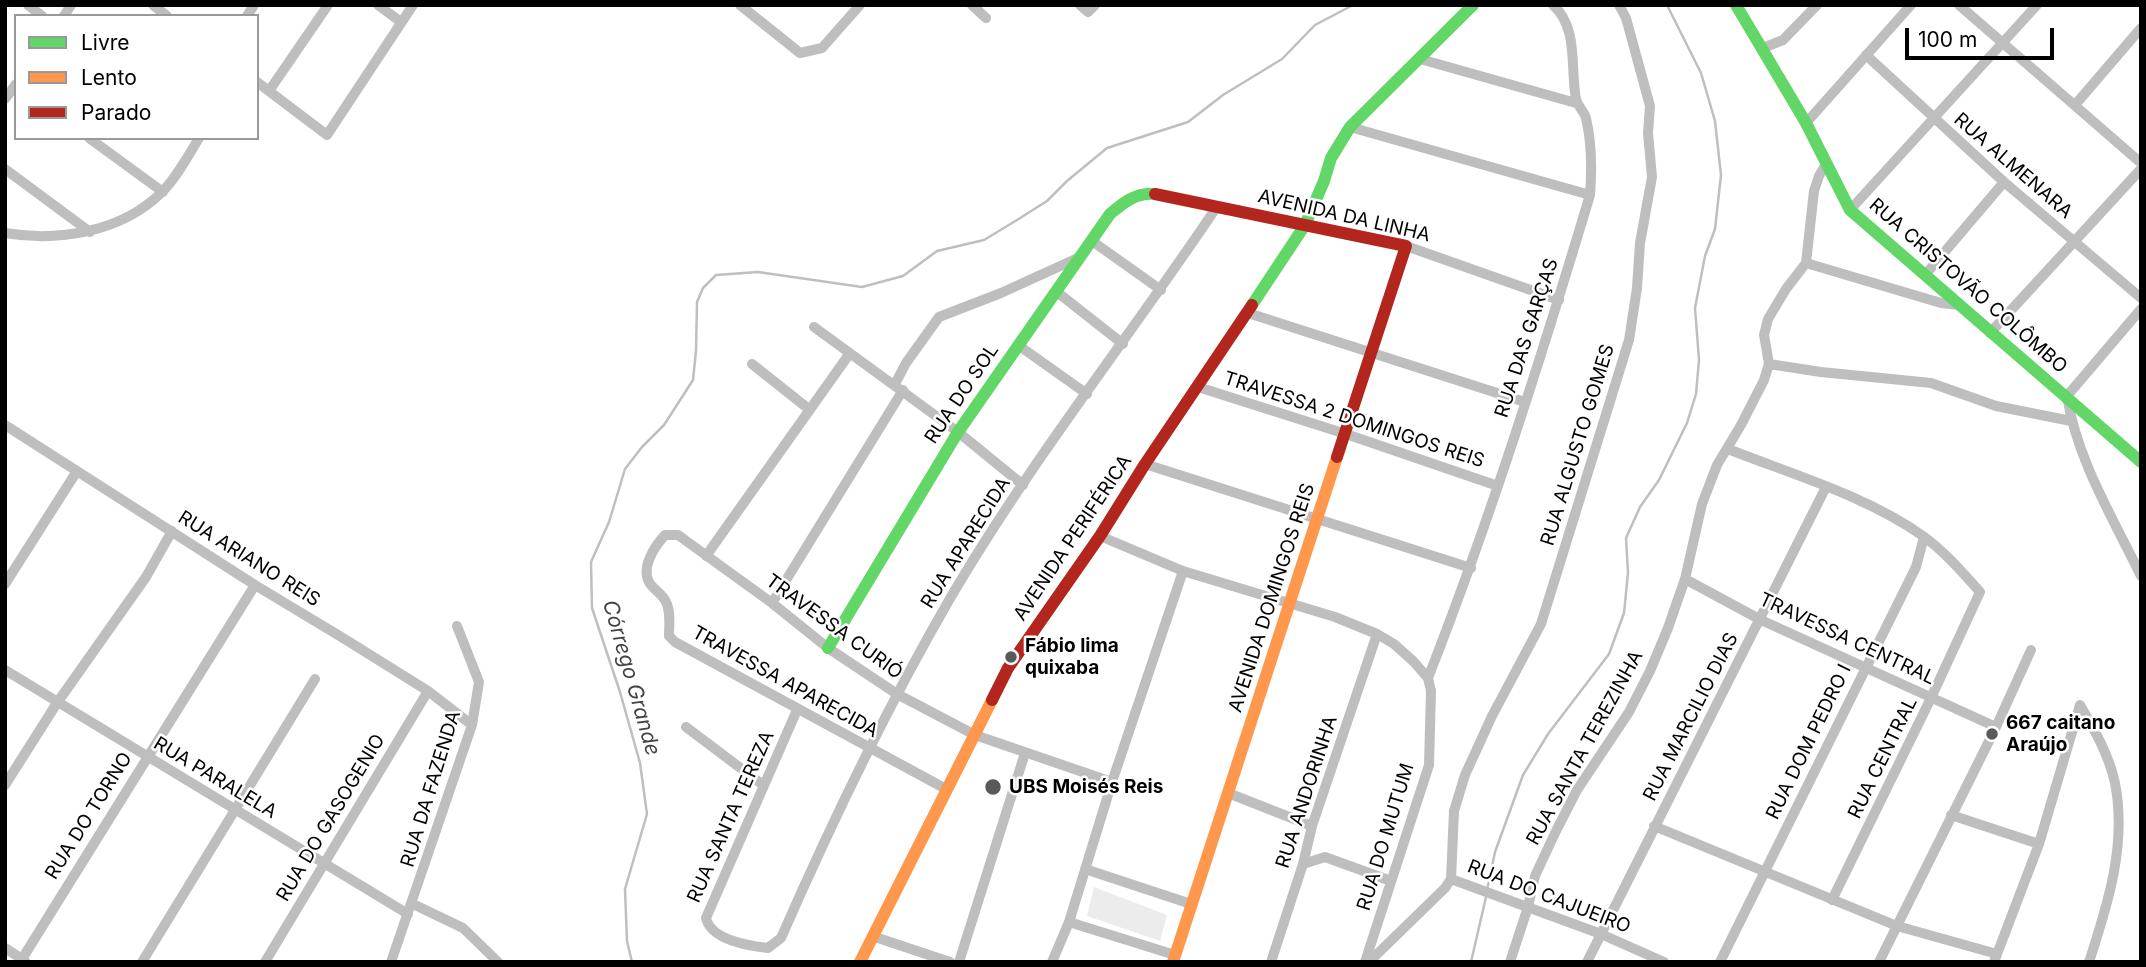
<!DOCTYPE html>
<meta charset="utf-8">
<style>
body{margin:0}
#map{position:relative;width:2146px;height:967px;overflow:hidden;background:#fff;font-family:Inter,sans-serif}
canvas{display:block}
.frame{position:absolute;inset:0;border:7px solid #000;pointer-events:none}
.legend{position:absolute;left:14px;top:14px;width:245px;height:126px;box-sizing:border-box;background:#fff;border:2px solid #999;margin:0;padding:9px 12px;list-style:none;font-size:21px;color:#000}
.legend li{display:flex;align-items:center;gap:14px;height:35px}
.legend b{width:35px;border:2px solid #999}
.scale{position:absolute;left:1905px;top:28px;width:149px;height:32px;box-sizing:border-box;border:4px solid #000;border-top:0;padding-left:9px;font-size:21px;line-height:24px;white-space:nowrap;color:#000;-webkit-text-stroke:5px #fff;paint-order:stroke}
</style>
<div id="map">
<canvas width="2146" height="967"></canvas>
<div class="frame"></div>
<ul class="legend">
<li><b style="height:9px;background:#63d668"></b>Livre</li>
<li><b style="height:9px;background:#ff974d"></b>Lento</li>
<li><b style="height:9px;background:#b3261e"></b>Parado</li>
</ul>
<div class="scale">100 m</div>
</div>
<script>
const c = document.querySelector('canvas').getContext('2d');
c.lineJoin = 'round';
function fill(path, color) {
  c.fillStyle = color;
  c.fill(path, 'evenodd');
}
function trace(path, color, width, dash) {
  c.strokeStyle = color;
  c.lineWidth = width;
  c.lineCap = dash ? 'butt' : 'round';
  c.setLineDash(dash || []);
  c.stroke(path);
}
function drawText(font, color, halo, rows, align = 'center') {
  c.font = font + ' Inter,sans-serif';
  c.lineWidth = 5;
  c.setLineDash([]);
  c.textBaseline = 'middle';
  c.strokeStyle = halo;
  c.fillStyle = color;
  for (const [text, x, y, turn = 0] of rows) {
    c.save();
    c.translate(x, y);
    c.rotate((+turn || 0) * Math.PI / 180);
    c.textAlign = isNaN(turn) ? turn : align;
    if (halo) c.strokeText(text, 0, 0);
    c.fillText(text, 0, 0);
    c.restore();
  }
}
fill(new Path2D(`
 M1094 887 1167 915 1160 941 1087 916Z`), '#ececec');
trace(new Path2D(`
 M1487 890 1495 852 1523 775 1548 734 1609 654 1624 613 1628 573 1626 538 1640 507 1659 480 1687 423 1696 394 1699 360 1695 308 1705 256 1715 229 1721 175 1715 121 1701 73 1667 5
 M632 962 627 941 625 889 647 814 640 763 620 692 592 608 591 562 609 522 625 469 642 447 664 425 693 380 696 351 697 302 703 288 716 275 758 272 862 287 903 276 937 251 984 240 1017 220 1047 201 1067 181 1107 148 1188 122 1223 95 1282 59 1315 25 1353 5
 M1471 962 1486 897`), '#bfbfbf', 2.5);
trace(new Path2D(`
 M28 5 42 16
 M153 5 167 16
 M378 5 401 22
 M740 5 800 53 822 48 860 5
 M972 5 986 18
 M1080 5 1088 12 1095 5
 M1959 5 2141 163
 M64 16 71 5
 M247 16 254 5
 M1763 48 1783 40 1817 5
 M1866 55 2004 182 2141 298
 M1420 59 1576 103
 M257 82 327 135 413 5
 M269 91 328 5
 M5 99 16 84
 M2075 105 2141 28
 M1806 123 1911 5
 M1350 127 1590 195
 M89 138 163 192
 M5 169 90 232
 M1850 210 2037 5
 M5 233C59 242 122 232 162 192 177 177 188 156 199 138
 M1092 241 1161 290
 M1406 246 1559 300
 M1806 263 1941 303 1959 305
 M1925 275 2004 182
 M1057 292 1123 344
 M2141 309 2067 396C2077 460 2113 518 2141 576
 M1248 313 1525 402
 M814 327 958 432 1023 485
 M1990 333 2141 169
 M1018 345 1087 394
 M752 364 810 410
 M1769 364 1821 372 1931 383 1996 406 2071 421
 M895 384 906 363 939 317 1001 293 1080 257
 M1198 387 1346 434 1498 486
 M5 425 255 585 343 638 428 691 472 725
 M1728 449C1791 474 1867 496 1923 536 1944 551 1963 573 1980 592L1931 698 1832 900
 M1145 464 1471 568
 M1100 536 1183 571 1335 617 1377 634 1394 644 1413 661 1428 678 1431 691 1429 765 1365 962
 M706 556 850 353
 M1685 579 1761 620 1996 727
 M5 584 77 471
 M772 603 903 390
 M5 670 408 914
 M1428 678C1490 520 1541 358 1590 195 1592 170 1592 144 1586 118 1584 111 1578 107 1576 99 1570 69 1579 28 1553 5
 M2080 705C2094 729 2109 755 2115 783 2127 844 2108 904 2089 962
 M797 710 706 918C711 940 749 946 768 948L781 938C831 824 885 711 948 602 1027 466 1128 339 1216 208
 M686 727 763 785
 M5 785 57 703 146 577 172 531
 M946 789 675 642 669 636C669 626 671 612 666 602 663 595 656 591 651 585 639 570 654 547 665 535H678L772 603 828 648 897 694 975 735 1112 782
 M1228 793 1312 826
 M1951 815 2039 844
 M1654 826 1897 926 1997 954
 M1303 864 1325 857 1391 881
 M1085 869 1191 904
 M1451 879 1454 811 1465 775 1492 716 1541 624 1629 340 1637 288 1640 243 1652 177 1648 133 1650 106 1626 18 1619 5
 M413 904 463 928 498 962
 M1069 922 1175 955
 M875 937 950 962
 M5 948 25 961
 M22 959 255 585
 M142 962 315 679
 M265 962 428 691
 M391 962 472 725 479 682 457 626
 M959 962 1025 753
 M1052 962 1069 922 1112 782 1183 571
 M1271 962 1303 864 1312 826 1377 634
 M1369 962 1445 888 1451 879 1601 934 1664 962
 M1510 962 1528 907 1535 876 1556 831 1577 790 1629 712 1650 671 1668 628 1685 579 1702 504 1717 465 1741 425 1764 380 1769 364 1764 335 1768 319 1786 289 1806 263 1814 191 1819 176 1826 164
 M1587 962 1826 487
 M1720 962 1916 567 1924 537
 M1879 962 1996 727 2031 650
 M1994 962 2039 844 2080 705`), '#bebebe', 10);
trace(new Path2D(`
 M1736 5 1806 123 1850 210 2141 462
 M1252 305 1305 225 1324 181 1331 158 1350 127 1473 5
 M828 648 958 432 1110 214C1123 203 1136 192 1155 194`), '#63d668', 12);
trace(new Path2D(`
 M860 962 992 700
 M1173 962 1337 457`), '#ff974d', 12);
trace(new Path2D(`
 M1155 194 1406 246 1337 457
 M992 700 1008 668 1100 536 1145 464 1252 305`), '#b3261e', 12);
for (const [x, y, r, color] of [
 [1011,657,7,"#595959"],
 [1992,734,7,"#595959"],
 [993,787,9,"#595959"]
]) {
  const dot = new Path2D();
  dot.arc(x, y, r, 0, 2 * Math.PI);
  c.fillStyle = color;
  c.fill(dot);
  trace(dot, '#fff', 2.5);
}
drawText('19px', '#000', '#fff', [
 ["RUA ALMENARA",2013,166,41],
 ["AVENIDA DA LINHA",1344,216,13],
 ["RUA CRISTOVÃO COLÔMBO",1968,286,41],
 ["RUA DAS GARÇAS",1527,338,-72],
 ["RUA DO SOL",962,394,-56],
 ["TRAVESSA 2 DOMINGOS REIS",1354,420,18],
 ["RUA ALGUSTO GOMES",1578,445,-73],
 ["AVENIDA PERIFÉRICA",1073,538,-56],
 ["RUA APARECIDA",966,543,-58],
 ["RUA ARIANO REIS",249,559,32],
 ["AVENIDA DOMINGOS REIS",1272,598,-72],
 ["TRAVESSA CURIÓ",834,627,36],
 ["TRAVESSA CENTRAL",1847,639,25],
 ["TRAVESSA APARECIDA",785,682,29],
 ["RUA MARCILIO DIAS",1691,717,-63],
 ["RUA DOM PEDRO I",1809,742,-64],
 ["RUA SANTA TEREZINHA",1585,748,-61],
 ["RUA CENTRAL",1883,758,-64],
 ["RUA PARALELA",215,778,31],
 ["RUA DA FAZENDA",431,789,-73],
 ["RUA ANDORINHA",1307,792,-72],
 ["RUA DO TORNO",89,816,-58],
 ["RUA SANTA TEREZA",731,817,-66],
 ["RUA DO GASOGENIO",331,818,-59],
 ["RUA DO MUTUM",1386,837,-73],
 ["RUA DO CAJUEIRO",1549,897,21]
]);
drawText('bold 19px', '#000', '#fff', [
 ["Fábio lima",1025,646],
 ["quixaba",1025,668],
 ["667 caitano",2006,723],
 ["Araújo",2006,745],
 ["UBS Moisés Reis",1009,787]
], 'left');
drawText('italic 21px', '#444', '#fff', [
 ["Córrego Grande",631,678,74]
]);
</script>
